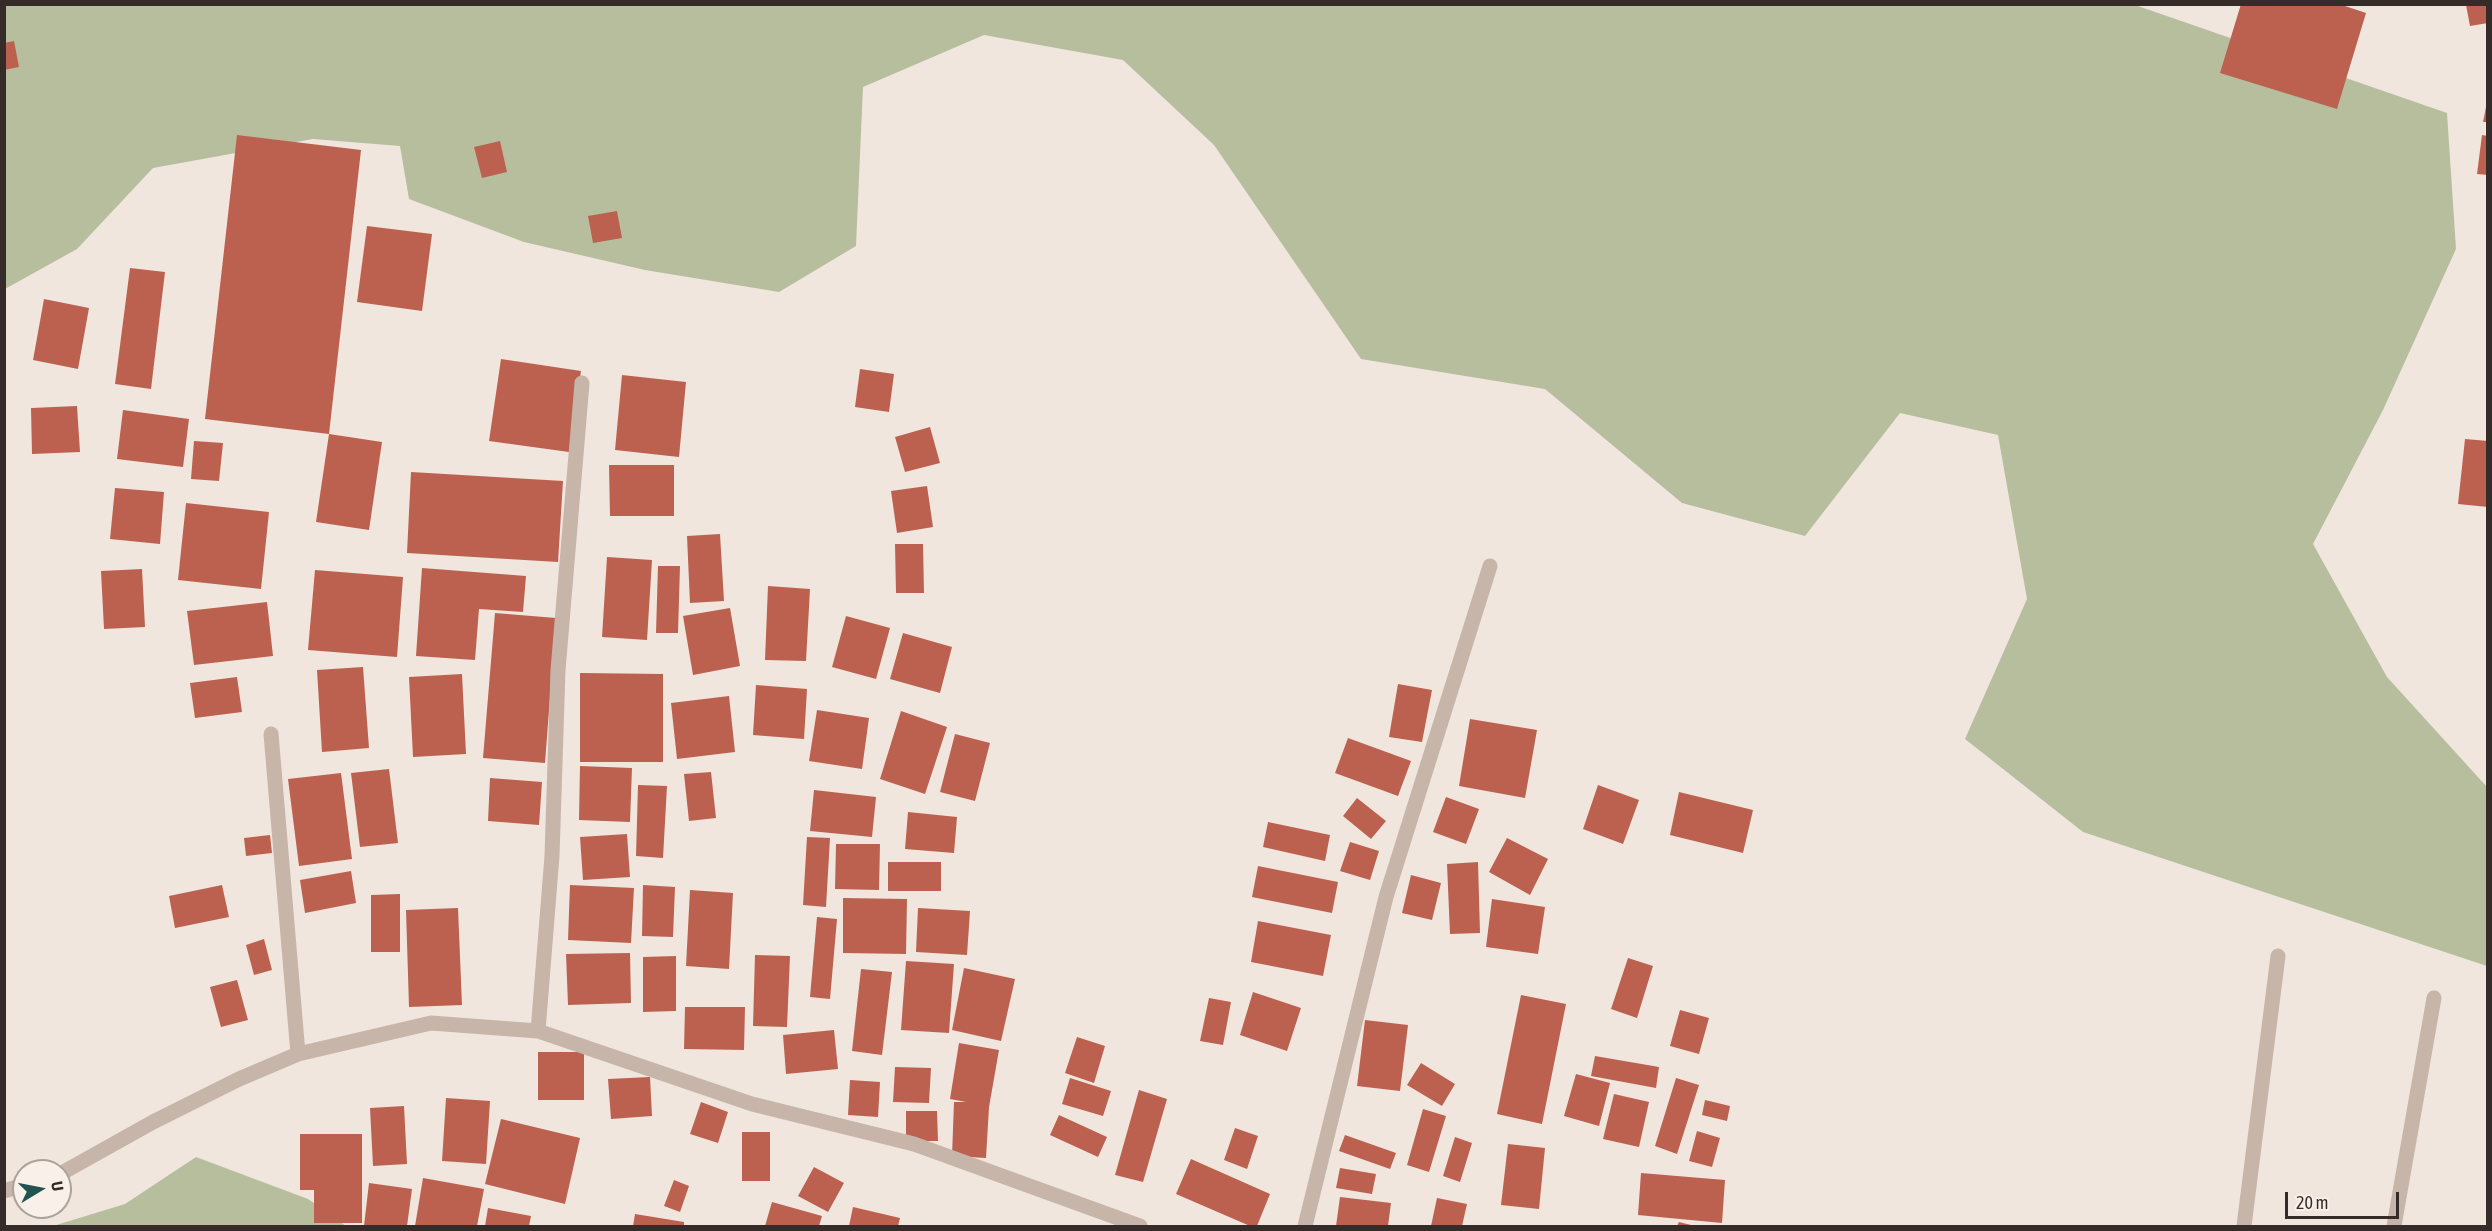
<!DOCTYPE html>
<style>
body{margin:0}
#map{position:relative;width:2492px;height:1231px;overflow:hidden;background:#f0e6dd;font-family:"Asap Condensed",sans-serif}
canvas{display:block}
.frame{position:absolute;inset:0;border:6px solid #352c29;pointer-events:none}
.north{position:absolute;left:12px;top:1159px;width:60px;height:60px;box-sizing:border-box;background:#f8f0e9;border:2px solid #aaa29c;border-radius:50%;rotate:80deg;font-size:16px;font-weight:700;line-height:24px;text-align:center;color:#352c29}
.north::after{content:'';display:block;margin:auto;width:21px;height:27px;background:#225353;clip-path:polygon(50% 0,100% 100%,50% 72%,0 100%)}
.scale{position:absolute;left:2285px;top:1192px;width:114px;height:27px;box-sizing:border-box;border:3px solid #352c29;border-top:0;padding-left:8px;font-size:18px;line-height:21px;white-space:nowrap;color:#352c29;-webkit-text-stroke:4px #f8f0e9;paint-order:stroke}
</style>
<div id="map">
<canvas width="2492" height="1231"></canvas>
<div class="frame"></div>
<div class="north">U</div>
<div class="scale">20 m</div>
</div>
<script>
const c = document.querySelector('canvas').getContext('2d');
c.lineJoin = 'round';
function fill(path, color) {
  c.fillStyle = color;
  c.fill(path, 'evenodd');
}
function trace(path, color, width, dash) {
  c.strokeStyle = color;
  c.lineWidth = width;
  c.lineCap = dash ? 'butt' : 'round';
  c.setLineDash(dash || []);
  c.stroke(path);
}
fill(new Path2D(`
 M5 5H2135L2447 113 2456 249 2383 410 2313 544 2387 677 2487 787V966L2083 832 1965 739 2027 599 1998 435 1900 413 1805 536 1682 503 1545 389 1361 359 1214 145 1123 60 984 35 863 87 856 246 779 292 645 270 524 242 409 199 400 146 313 139 153 168 77 249 5 289Z
 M196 1157 308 1199 346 1226H53L125 1204Z`), '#b6be9e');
fill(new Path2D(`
 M2241 4H2339L2366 13 2337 109 2220 73Z
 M2466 5H2488V23L2470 26Z
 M14 41 19 67 4 70V43Z
 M2486 107H2488V122H2483Z
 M237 135 361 150 329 434 205 419Z
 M2482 135 2488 136V175L2477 174Z
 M500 141 507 172 482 178 474 147Z
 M617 211 622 238 593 243 588 216Z
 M367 226 432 234 422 311 357 302Z
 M130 268 165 272 151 389 115 384Z
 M44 299 89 308 78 369 33 360Z
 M501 359 581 371 569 452 489 441Z
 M860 369 894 374 889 412 855 407Z
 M622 375 686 382 679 457 615 450Z
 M77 406 80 452 32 454 31 408Z
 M123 410 189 419 183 467 117 459Z
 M930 427 940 463 905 472 895 437Z
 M329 434 382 442 369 530 316 522Z
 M2465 439 2488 441V507L2458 504Z
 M194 441 223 443 219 481 191 479Z
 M609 465H674V516H610Z
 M411 472 563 481 558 562 407 553Z
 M927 486 933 527 897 533 891 491Z
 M115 488 164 492 160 544 110 539Z
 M186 503 269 512 261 589 178 580Z
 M720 534 724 601 690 603 687 536Z
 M895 544H923L924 593H896Z
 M607 557 652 560 647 640 602 637Z
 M658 566H680L678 633H656Z
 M422 568 526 576 523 612 479 609 475 660 416 656Z
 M142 569 145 627 104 629 101 571Z
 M315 570 403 577 397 657 308 650Z
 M768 586 810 589 806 661 765 660Z
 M267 602 273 656 194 665 187 611Z
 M730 608 740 666 693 675 683 616Z
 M495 613 556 618 545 763 483 758Z
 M846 616 890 628 876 679 832 667Z
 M903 633 952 647 940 693 890 679Z
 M363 667 369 748 322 752 317 670Z
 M580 673 663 674V762H580Z
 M462 674 466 754 413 757 409 677Z
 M237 677 242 712 195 718 190 683Z
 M1398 684 1432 690 1422 742 1389 737Z
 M756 685 807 689 804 739 753 735Z
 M729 696 735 752 677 759 671 703Z
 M817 710 869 718 862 769 809 761Z
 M901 711 947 727 925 794 880 779Z
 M1470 719 1537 730 1525 798 1459 786Z
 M955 734 990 743 975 801 940 792Z
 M1348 738 1411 761 1398 796 1335 773Z
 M580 766 632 768 630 822 579 820Z
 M389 769 398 843 360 847 351 773Z
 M711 772 716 818 689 821 684 774Z
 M341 773 352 859 299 866 288 779Z
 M490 778 542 782 539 825 488 821Z
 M638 785 667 786 663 858 636 856Z
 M1598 785 1639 800 1623 844 1583 829Z
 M814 790 876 797 872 837 810 831Z
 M1679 792 1753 810 1743 853 1670 835Z
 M1446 797 1479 809 1466 844 1433 832Z
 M1357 798 1386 821 1371 839 1343 816Z
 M908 812 957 817 954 853 905 849Z
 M1268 822 1330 835 1325 861 1263 847Z
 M627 834 630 877 583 880 580 837Z
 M270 835 272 853 246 856 244 838Z
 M807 837 830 838 826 907 803 905Z
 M1507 838 1548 859 1530 895 1489 872Z
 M1350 842 1379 851 1370 880 1340 871Z
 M836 844H880L879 890 835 889Z
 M888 862H941V891H888Z
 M1478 862 1480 933 1450 934 1447 864Z
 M1258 866 1338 882 1332 913 1252 897Z
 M351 871 356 903 305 913 300 880Z
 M1411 875 1441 883 1432 920 1402 913Z
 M222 885 229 917 175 928 169 896Z
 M570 885 634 888 631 943 568 940Z
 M643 885 675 887 673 937 642 936Z
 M690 890 733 893 729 969 686 966Z
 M400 894V952H371V895Z
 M843 898 907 899 906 954 843 953Z
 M1492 899 1545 907 1538 954 1486 947Z
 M458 908 462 1005 409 1007 406 910Z
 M918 908 970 911 967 955 916 952Z
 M817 917 837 919 830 999 810 997Z
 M1258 921 1331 935 1323 976 1251 962Z
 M264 939 272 970 254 975 246 945Z
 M630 953 631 1003 568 1005 566 954Z
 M755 955 790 956 787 1027 753 1026Z
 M676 956V1011L643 1012V957Z
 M1628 958 1653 966 1637 1018 1611 1009Z
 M906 961 954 964 949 1033 901 1030Z
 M964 968 1015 979 1001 1041 952 1030Z
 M861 969 892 972 882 1055 852 1051Z
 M237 980 248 1020 221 1027 210 987Z
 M1253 992 1301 1008 1287 1051 1240 1035Z
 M1521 995 1566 1004 1542 1124 1497 1114Z
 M1209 998 1231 1002 1223 1045 1200 1041Z
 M685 1007H745L744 1050 684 1049Z
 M1680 1010 1709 1018 1699 1054 1670 1046Z
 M1365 1020 1408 1025 1400 1091 1357 1086Z
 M834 1030 838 1069 786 1074 783 1035Z
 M1077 1037 1105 1046 1094 1083 1065 1073Z
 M959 1043 999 1050 989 1107 986 1158 952 1156 954 1102H966L950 1099Z
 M538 1052H584V1100H538Z
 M1595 1056 1659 1067 1656 1088 1591 1076Z
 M1421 1063 1455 1084 1442 1106 1407 1085Z
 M895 1067 931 1068 929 1103 893 1102Z
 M1576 1074 1610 1083 1599 1126 1564 1116Z
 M650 1077 652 1116 611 1119 608 1079Z
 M1070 1078 1111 1091 1103 1116 1062 1104Z
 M1676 1078 1699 1085 1677 1154 1655 1146Z
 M850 1080 880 1082 878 1117 848 1115Z
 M1139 1090 1167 1099 1143 1182 1115 1175Z
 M1614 1094 1649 1102 1639 1147 1603 1139Z
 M446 1098 490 1101 486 1164 442 1161Z
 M1705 1100 1730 1106 1727 1121 1702 1115Z
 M701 1102 728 1112 718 1143 690 1134Z
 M404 1106 407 1164 373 1166 370 1108Z
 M1423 1109 1446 1116 1429 1172 1407 1165Z
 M906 1111H937L938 1141H906Z
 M1059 1115 1107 1137 1098 1157 1050 1135Z
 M501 1119 580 1138 565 1204 485 1184Z
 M1235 1128 1258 1136 1247 1169 1224 1160Z
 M1697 1131 1720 1138 1712 1167 1689 1161Z
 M742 1132H770V1181H742Z
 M300 1134H362V1223H314V1190H300Z
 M1345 1135 1396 1153 1390 1169 1339 1151Z
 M1455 1137 1472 1143 1460 1182 1443 1176Z
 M1508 1144 1545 1148 1539 1209 1501 1205Z
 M1191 1159 1270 1194 1257 1226H1250L1176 1194Z
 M814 1167 844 1183 828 1212 798 1196Z
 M1340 1168 1376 1174 1372 1194 1336 1188Z
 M1641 1173 1725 1180 1722 1223 1638 1215Z
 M423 1178 484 1189 477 1226H415Z
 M674 1180 689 1186 680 1212 664 1206Z
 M369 1183 412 1189 407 1226H364Z
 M1340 1197 1391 1203 1388 1226H1336Z
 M1437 1198 1467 1204 1462 1226H1431Z
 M772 1202 822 1216 819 1226H765Z
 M853 1207 900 1218 898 1226H849Z
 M488 1208 531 1216 529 1226H485Z
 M635 1214 684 1222V1226H633Z
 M1679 1222 1695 1226H1677Z`), '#bc6150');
trace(new Path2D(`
 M271 734 298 1054
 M538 1031 552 856 558 670 582 383
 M60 1174 153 1122 239 1079 298 1054 431 1023 538 1031 752 1104 914 1144 1140 1226
 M4 1191 24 1185
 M1305 1226 1386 897 1490 566
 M2244 1226 2278 956
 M2394 1226 2434 998`), '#c7b5aa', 15);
</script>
